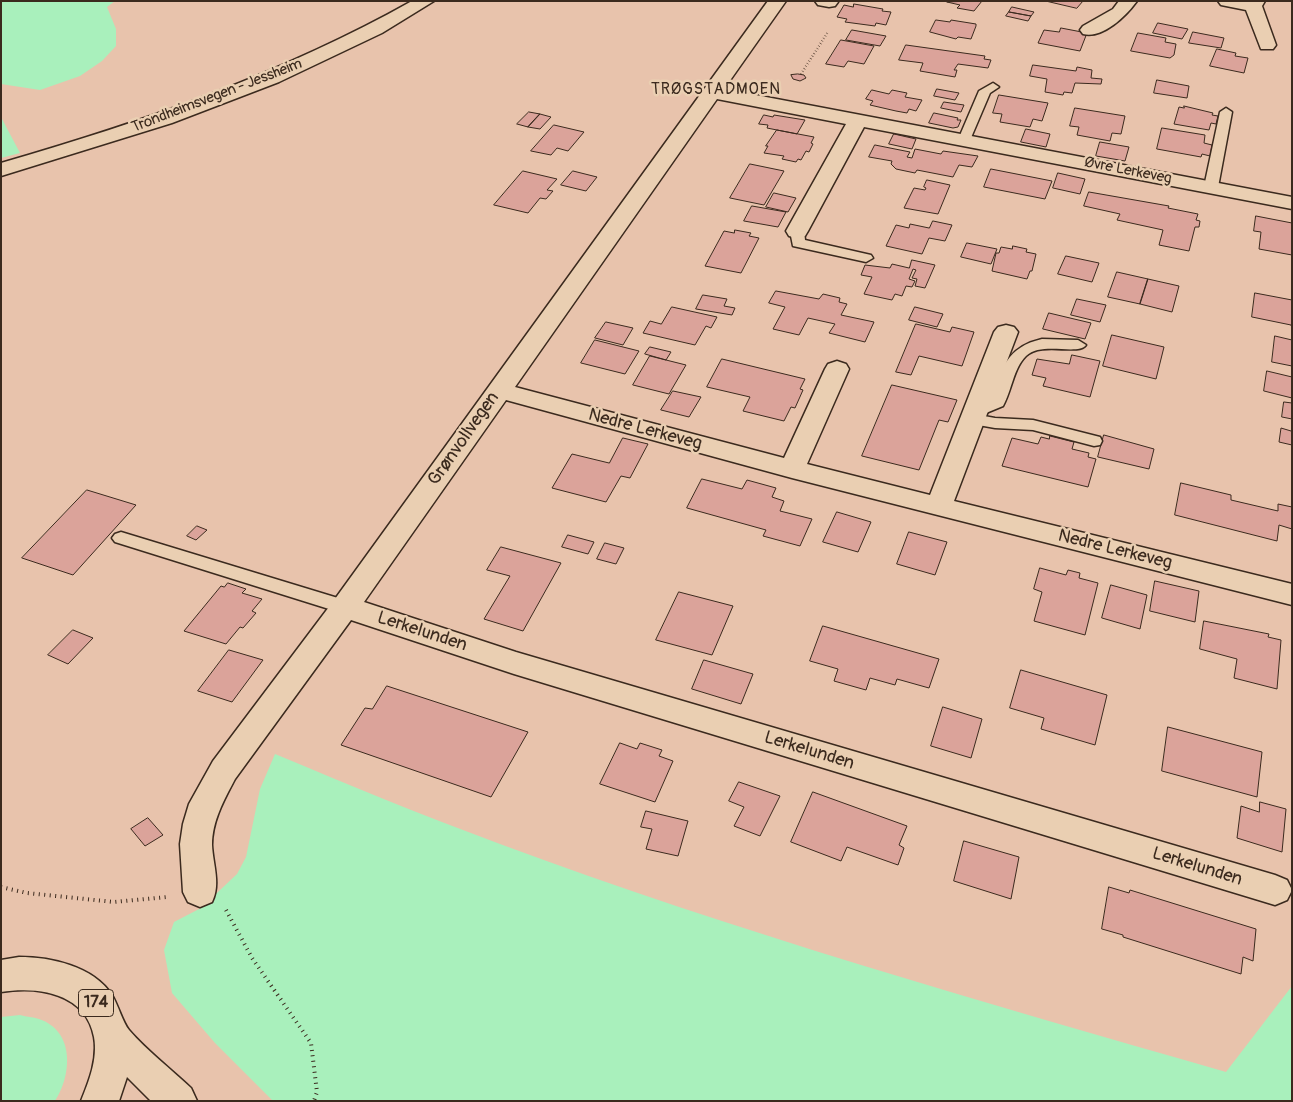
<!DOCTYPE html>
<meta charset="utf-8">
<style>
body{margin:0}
#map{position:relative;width:1293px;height:1102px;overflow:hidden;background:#e8c3ac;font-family:Pangolin,sans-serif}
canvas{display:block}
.frame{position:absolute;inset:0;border:2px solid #3b2a1e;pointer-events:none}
</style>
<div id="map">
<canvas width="1293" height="1102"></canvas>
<div class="frame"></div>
</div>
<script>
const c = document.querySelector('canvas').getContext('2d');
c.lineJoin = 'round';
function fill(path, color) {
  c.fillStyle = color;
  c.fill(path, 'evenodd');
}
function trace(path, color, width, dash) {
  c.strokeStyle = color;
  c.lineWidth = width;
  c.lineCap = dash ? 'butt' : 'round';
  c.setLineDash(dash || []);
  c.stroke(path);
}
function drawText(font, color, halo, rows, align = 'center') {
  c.font = font + ' Pangolin,sans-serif';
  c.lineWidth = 5;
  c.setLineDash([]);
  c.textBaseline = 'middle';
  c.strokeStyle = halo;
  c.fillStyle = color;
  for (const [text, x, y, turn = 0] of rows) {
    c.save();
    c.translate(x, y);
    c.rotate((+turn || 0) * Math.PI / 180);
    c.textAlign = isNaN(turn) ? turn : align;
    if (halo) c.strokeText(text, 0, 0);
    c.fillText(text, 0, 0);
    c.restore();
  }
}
fill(new Path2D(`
 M1 1H115L107 7 116 29V46L102 61 80 76 40 90 1 84Z
 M1 117 20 153 1 158Z
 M275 754C349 785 424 816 500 844 737 932 982 1002 1226 1072L1292 986V1101H273L215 1043 172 993 164 950 174 922 201 908 237 874 246 857 260 789Z
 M20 1015C27 1017 33 1017 39 1019 75 1031 72 1075 55 1101H1V1017Z`), '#a9f0bc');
const building = new Path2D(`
 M982 1 974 11 957 8 960 5 947 2Z
 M1046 1H1083L1077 8Z
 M854 4 883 9 882 11 891 12 886 25 876 23 875 26 845 22 847 19 837 17 844 5 853 7Z
 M1012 7 1034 12 1031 16 1009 12Z
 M1009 12 1031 16 1028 21 1006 16Z
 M936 20 950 22 951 20 976 24V26L971 39 958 37 956 39 930 32Z
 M1158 23 1188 29 1182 39 1153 33Z
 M1061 28 1087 33 1080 51 1038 43 1044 30 1059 32Z
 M852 30 886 36 880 46 846 40Z
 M1193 32 1224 38 1221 48 1189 43Z
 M1138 33 1166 38 1165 42 1176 44 1174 55 1170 58 1131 51Z
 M841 40 874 46 864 64 848 61 844 67 826 64Z
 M906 45 985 56 984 59 991 60 988 68 958 64 954 70H957L955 77 920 71 923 63 899 60Z
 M1217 49 1236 53 1235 56 1248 58 1244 73 1210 66Z
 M1033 65 1076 71 1077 67 1092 70 1091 78 1102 79 1101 84 1075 83 1072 93 1064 92 1063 95 1045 92 1047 79 1030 76Z
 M798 74 804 75 806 78 800 81 793 79 791 75Z
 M1157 80 1189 86 1187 98 1154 93Z
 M937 89 959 93 955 100 934 96Z
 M872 90 889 94 892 90 907 93 905 97 922 100 916 111 909 109 907 113 896 111 870 105 873 101 866 99Z
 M999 95 1048 103 1042 121 1033 119 1030 127 1000 122 1002 114 993 113Z
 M944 102 964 105 961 112 941 108Z
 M1184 106 1213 113 1212 115 1218 116 1216 124 1211 123 1209 130 1174 124 1179 107 1184 108Z
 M1075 108 1125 116 1121 134 1112 133 1110 141 1077 135 1079 127 1070 126Z
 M529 112 540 114 528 127 517 124Z
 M934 113 958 118 957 120H961L958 127 953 128 929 123Z
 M540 114 551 117 540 129 528 127Z
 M764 115 773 117 774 115 805 120 797 134 767 128 768 125 759 124Z
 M554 125 584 132 568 151 557 148 551 155 531 151Z
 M1162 128 1205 135 1204 143 1212 145 1210 156 1202 154 1201 157 1157 149Z
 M1026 129 1050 134 1046 147 1021 142Z
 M777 130 814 137 811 143 813 144 809 152 806 151 801 160 798 159 796 162 782 159 784 156 764 153 768 146H766Z
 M894 134 916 139 912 149 889 144Z
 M1100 142 1129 147 1125 161 1096 156Z
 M875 145 910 152 907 157 912 158 915 149 941 154 943 151 978 156 972 167 959 165 953 177 917 170 915 173 896 169 891 164 892 161 869 157Z
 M750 164 784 171 764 205 730 198Z
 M991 169 1052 181 1045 199 984 187Z
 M523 171 557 179 547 190 553 191 546 199 540 198 528 213 494 205Z
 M573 171 597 177 586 191 561 185Z
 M1058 173 1085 179 1080 194 1053 188Z
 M927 180 950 185 938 214 904 208 914 188 925 190 926 188 924 187Z
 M1089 192 1169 206 1168 208 1198 214 1196 220 1200 221 1199 227H1195L1189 251 1159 245 1163 230 1117 220 1120 214 1084 206Z
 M774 193 796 198 788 212 766 207Z
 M752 206 786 212 778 227 744 221Z
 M1256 216 1292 223V255L1259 249 1261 232 1254 231Z
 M933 221 952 225 945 241 929 238 922 254 886 246 896 225 909 228 910 224 929 228Z
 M735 230 751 233 749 236 759 238 741 273 705 266 724 231 734 233Z
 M967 243 997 249 991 264 961 257Z
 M1013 246 1027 249 1026 252 1036 254 1032 271H1030L1027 279 992 271 996 253H999L1001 247 1012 249Z
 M1066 256 1099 263 1092 282 1058 274Z
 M912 260 935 265 925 288 915 286 917 279 912 278 916 270 913 269 909 279 915 281 912 287 906 286 902 296 895 294 892 300 864 294 872 277 861 275 865 265 890 268 892 264 909 268Z
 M1117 272 1148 279 1140 304 1108 297Z
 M1148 279 1179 286 1172 312 1140 304Z
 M776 291 819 299 823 294 840 298 839 302 847 304 841 315 874 322 865 342 829 333 835 324 808 318 799 335 773 329 785 307 769 303Z
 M1255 293 1292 300V328L1291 325 1252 317Z
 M703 295 727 299 724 306 735 308 732 315 696 309Z
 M1077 299 1106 305 1100 322 1071 315Z
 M672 307 717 317 711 328 706 326 695 345 643 333 650 321 661 324Z
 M915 307 943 314 937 327 909 320Z
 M1049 313 1091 323 1085 339 1043 329Z
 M606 322 633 328 623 345 595 338Z
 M916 324 950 332 952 327 974 332 962 366 919 356 911 375 896 372Z
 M1112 335 1164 347 1156 379 1103 366Z
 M1275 336 1292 340V366L1272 362Z
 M595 340 639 351 625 374 581 363Z
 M650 347 671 352 666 360 645 354Z
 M1072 355 1100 361 1090 397 1043 386 1046 378 1032 375 1037 359 1069 364Z
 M650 356 686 365 669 394 633 385Z
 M722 359 805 379 800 389 803 390 795 408 791 407 784 421 743 411 750 397 707 387Z
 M1267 371 1292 377V398L1264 391Z
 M892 385 957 400 948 422 939 420 919 470 862 456Z
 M673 391 701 397 689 417 661 410Z
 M1284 402 1292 403V419L1282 417Z
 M1292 425V445L1279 442 1281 428 1291 431Z
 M1104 435 1154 449 1149 469 1098 457Z
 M1050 436 1074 442 1072 449 1089 453 1088 457 1096 459 1088 487 1002 466 1012 438 1038 444 1041 437 1049 439Z
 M623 438 648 444 630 478 621 476 606 502 552 488 572 454 609 463Z
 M702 479 742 489 747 480 776 488 772 497 784 501 780 511 812 519 800 546 763 536 766 530 687 508Z
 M1181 483 1231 495V500L1278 511V504L1292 507V529L1279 525 1277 541 1175 515Z
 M87 490 136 505 73 575 22 558Z
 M837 512 871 522 858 552 823 542Z
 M197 526 207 530 196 540 187 536Z
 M909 532 947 542 935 575 897 564Z
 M568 535 594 542 588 554 562 547Z
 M605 543 624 548 616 564 597 559Z
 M501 547 561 563 523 631 484 619 510 576 487 570Z
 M1040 568 1066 575 1068 570 1080 573 1079 578 1098 583 1085 635 1034 621 1042 592 1034 589Z
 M1155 581 1199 591 1195 622 1150 611Z
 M228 583 246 589 242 593 262 599 252 611 256 613 243 628 240 627 226 644 184 631 221 586 224 587Z
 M1111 585 1147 595 1140 629 1102 618Z
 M679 592 733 606 712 655 656 640Z
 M1204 621 1269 634 1268 637 1281 640 1277 689 1234 678 1237 659 1200 649Z
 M823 626 939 659 929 688 897 679 895 685 870 678 866 690 834 681 838 669 810 661Z
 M73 630 93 638 68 664 48 655Z
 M229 650 263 660 232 702 198 691Z
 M704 660 753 674 741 704 692 689Z
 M1021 670 1107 695 1095 745 1041 729 1044 718 1010 708Z
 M387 686 528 732 491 797 341 745 365 708 372 709Z
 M943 707 982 719 971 758 931 746Z
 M1168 727 1262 752 1257 797 1162 771Z
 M620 743 637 749 640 743 662 750 659 756 673 761 655 802 600 784Z
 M739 782 780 796 760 836 734 826 744 807 729 801Z
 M813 792 907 826 899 845 904 848 898 865 847 847 841 861 791 842Z
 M1260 802 1286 809 1282 852 1237 838 1241 806 1259 812Z
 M646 811 688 821 678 856 646 849 652 829 641 827Z
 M148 818 163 835 145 846 131 829Z
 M964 841 1019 857 1011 899 954 881Z
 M1109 887 1129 893 1130 890 1256 929 1253 961 1243 957 1241 974 1123 937V935L1102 929Z`);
fill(building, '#dba39a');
trace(building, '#3b2a1e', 1);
const service = new Path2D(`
 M993 83 999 87 990 93 970 140 969 143H959L958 140 979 91Z
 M1226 108 1232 112 1218 187 1211 191 1204 187 1220 112Z
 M797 227 804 231 805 240 871 255 873 258 866 262 793 246 790 231Z
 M1042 339 1078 340 1086 345C1078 356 1042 341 1026 356 1013 369 1012 390 1003 406L986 413H971L969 409 971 405 990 399C1002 368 1007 347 1042 339Z
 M973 414 995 418 1033 420 1100 437 1102 441 1100 445 1094 446 1033 430 995 428 967 423 965 419 967 415Z
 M121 532 351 602 354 607 351 612 345 614 115 542 112 538 115 534Z`);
const minor = new Path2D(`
 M768 1H786L724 89 1292 197V209L864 127 808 231 805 236 797 238 789 236 786 231 846 124 717 99 515 387 784 458 825 369 828 364 837 361 846 364 849 369 807 464 930 495 994 332 998 327 1006 325 1014 327 1018 332 954 501 1292 584V605L792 478 506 400 364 602 516 652 1275 875 1287 880 1292 890 1287 900 1275 905 514 674 351 620 235 779C224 800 212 821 212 845 213 865 221 884 212 902L200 907 188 902 183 892 180 844 183 824 189 804 213 761 335 599Z
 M815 1H837L838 2 835 6 829 7 818 5Z
 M1119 1H1137C1126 16 1103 39 1083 34L1080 30 1083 26 1113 9Z
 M1218 1H1265L1262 6 1276 45 1273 49H1261L1246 10 1221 5Z`);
const secondary = new Path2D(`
 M412 1H434L382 33 279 82 172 123 1 176V163C143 122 282 74 412 1Z`);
const primary = new Path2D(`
 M19 957C51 957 93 966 112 995 118 1005 123 1023 129 1030 147 1051 171 1069 191 1088L197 1101H151L127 1077 119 1101H81C89 1081 98 1059 94 1037 86 993 38 986 1 992V960Z`);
trace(service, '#3b2a1e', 3);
trace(minor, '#3b2a1e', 3);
trace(secondary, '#3b2a1e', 3);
trace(primary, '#3b2a1e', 3);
trace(new Path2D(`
 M801 74 828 32`), '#3b2a1e', 2.5, [0.5, 2.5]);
trace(new Path2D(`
 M1 887 27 893 114 902 167 897
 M226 910 252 958 311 1043 317 1092 314 1101`), '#3b2a1e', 4, [1, 4.5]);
fill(service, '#eacfb2');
fill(minor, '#eacfb2');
fill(secondary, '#eacfb2');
fill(primary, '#eacfb2');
drawText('15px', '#3b2a1e', '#eacfb2', [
 ["Trondheimsvegen - Jessheim",217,96,-21],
 ["Øvre Lerkeveg",1128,171,11]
]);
c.letterSpacing = '1px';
drawText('16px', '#3b2a1e', '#eacfb2', [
 ["TRØGSTADMOEN",716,90]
]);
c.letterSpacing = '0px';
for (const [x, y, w] of [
 [96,1003,35]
]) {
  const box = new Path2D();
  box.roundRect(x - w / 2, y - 13.5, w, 27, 4);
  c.fillStyle = '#eacfb2';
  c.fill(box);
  trace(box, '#3b2a1e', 1);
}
drawText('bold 16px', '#3b2a1e', null, [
 ["174",96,1003]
]);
drawText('18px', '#3b2a1e', '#eacfb2', [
 ["Nedre Lerkeveg",645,430,15],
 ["Grønvollvegen",464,439,-55],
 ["Nedre Lerkeveg",1115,550,14],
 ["Lerkelunden",422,632,18],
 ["Lerkelunden",809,751,17],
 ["Lerkelunden",1197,867,17]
]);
</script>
